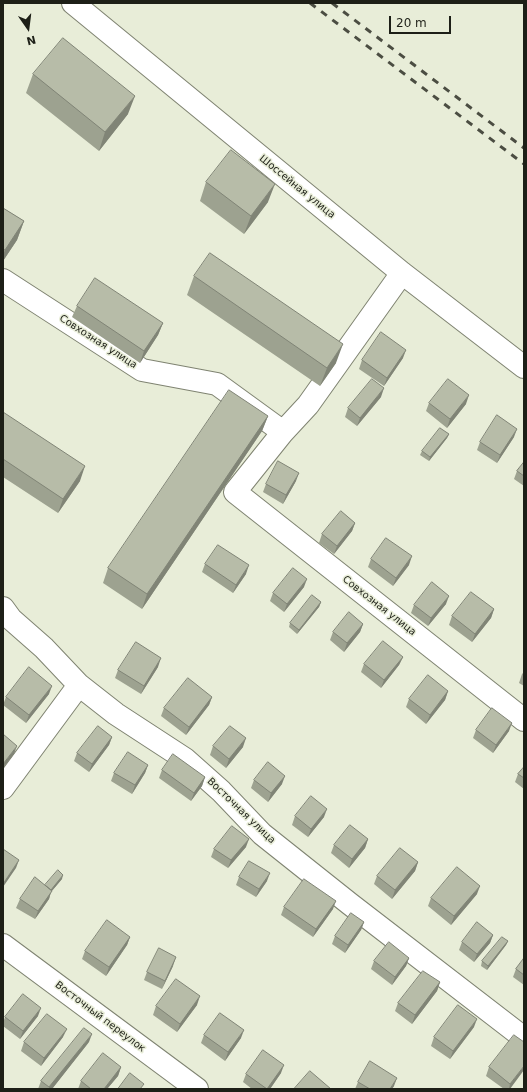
<!DOCTYPE html>
<meta charset="utf-8">
<style>
body{margin:0}
#map{position:relative;width:527px;height:1092px;overflow:hidden;background:#e8edd8;font-family:"DejaVu Sans",sans-serif}
canvas{display:block}
.frame{position:absolute;inset:0;border:4px solid #1d1f17;pointer-events:none}
.north{position:absolute;left:8px;top:8px;width:40px;height:40px;-webkit-text-stroke:3px #e8edd8;paint-order:stroke;rotate:166deg;font-size:11px;font-weight:700;line-height:16px;text-align:center;color:#1d1f17}
.north::after{content:'';display:block;margin:auto;width:14px;height:18px;background:#1d1f17;clip-path:polygon(50% 0,100% 100%,50% 72%,0 100%)}
.scale{position:absolute;left:389px;top:16px;width:62px;height:18px;box-sizing:border-box;border:2px solid #1d1f17;border-top:0;padding-left:5px;font-size:12px;line-height:14px;white-space:nowrap;color:#1d1f17;-webkit-text-stroke:3px #e8edd8;paint-order:stroke}
</style>
<div id="map">
<canvas width="527" height="1092"></canvas>
<div class="frame"></div>
<div class="north">N</div>
<div class="scale">20 m</div>
</div>
<script>
const c = document.querySelector('canvas').getContext('2d');
c.lineJoin = 'round';
function trace(path, color, width, dash) {
  c.strokeStyle = color;
  c.lineWidth = width;
  c.lineCap = dash ? 'butt' : 'round';
  c.setLineDash(dash || []);
  c.stroke(path);
}
function fill(path, color) {
  c.fillStyle = color;
  c.fill(path, 'evenodd');
}
function drawText(font, color, halo, rows, align = 'center') {
  c.font = font + ' "DejaVu Sans",sans-serif';
  c.lineWidth = 3;
  c.setLineDash([]);
  c.textBaseline = 'middle';
  c.strokeStyle = halo;
  c.fillStyle = color;
  for (const [text, x, y, turn = 0] of rows) {
    c.save();
    c.translate(x, y);
    c.rotate((+turn || 0) * Math.PI / 180);
    c.textAlign = isNaN(turn) ? turn : align;
    if (halo) c.strokeText(text, 0, 0);
    c.fillText(text, 0, 0);
    c.restore();
  }
}
const minor = new Path2D(`
 M73 3 402 273 524 367
 M402 273 308 405 283 432 235 492 524 720
 M3 280 142 370 217 384 283 432
 M3 608 11 619 44 648 79 685 116 714 185 759 221 791 262 834 350 904 524 1038
 M3 788 79 685
 M3 945 197 1089`);
trace(minor, '#7f8371', 24);
trace(minor, '#fff', 22);
trace(new Path2D(`
 M310 3 524 164
 M332 3 524 148`), '#4b4d42', 3, [7, 7]);
fill(new Path2D(`
 M33 74 128 114 99 151 26 93Z
 M206 182 268 202 244 234 200 201Z
 M3 208 24 221 17 240 3 261Z
 M194 276 336 363 320 386 187 295Z
 M77 306 163 323 158 335 140 363 72 317Z
 M403 358 384 386 359 369 362 360Z
 M381 397 357 426 345 417 348 408Z
 M429 403 466 404 447 428 426 411Z
 M3 412 80 481 58 513 3 477Z
 M268 416 262 431 142 609 103 583 108 568Z
 M449 434 447 438 429 461 420 455 422 451Z
 M514 437 497 463 477 450 480 442Z
 M524 462V486L514 479 517 471Z
 M296 481 283 504 263 492 266 484Z
 M355 523 352 531 334 554 319 543 322 534Z
 M371 559 409 565 393 586 368 567Z
 M205 564 246 574 233 593 202 572Z
 M304 587 284 612 270 601 273 593Z
 M321 602 319 607 297 634 289 627 290 623Z
 M446 604 428 626 411 613 414 605Z
 M494 609 491 618 472 642 449 625 452 616Z
 M363 624 360 632 344 652 330 640 333 632Z
 M403 657 399 665 381 688 361 672 364 664Z
 M158 667 141 694 115 678 118 670Z
 M524 672V686L519 683 522 674Z
 M448 691 445 700 426 724 406 707 409 699Z
 M49 694 26 723 3 705 6 697Z
 M212 697 209 705 186 735 161 716 164 708Z
 M476 730 509 731 493 753 473 738Z
 M112 737 109 745 89 772 74 761 77 753Z
 M213 746 243 747 226 768 210 755Z
 M148 765 145 773 132 794 111 781 114 773Z
 M524 767V789L515 782 518 774Z
 M162 770 205 777 202 786 191 801 159 778Z
 M254 780 282 784 268 802 251 788Z
 M295 816 324 817 308 837 292 825Z
 M368 839 365 848 349 868 331 853 334 845Z
 M246 847 228 868 211 857 214 849Z
 M418 862 415 871 392 899 374 884 377 876Z
 M239 877 267 881 256 897 236 885Z
 M62 879 51 892 49 899 35 919 16 908 20 899 45 885Z
 M477 894 451 925 428 906 431 898Z
 M284 907 333 909 313 937 281 915Z
 M364 922 361 930 345 953 332 944 335 936Z
 M493 935 490 943 474 962 459 950 462 942Z
 M130 937 127 945 106 976 82 959 85 951Z
 M508 941 506 945 487 970 481 966 482 961Z
 M409 958 406 966 392 985 371 969 374 961Z
 M524 958V985L513 977 516 969Z
 M173 966 162 989 144 980 147 972Z
 M440 982 437 991 412 1024 395 1011 398 1003Z
 M197 1005 177 1032 153 1015 156 1006Z
 M38 1016 20 1039 3 1026V1023L5 1017Z
 M474 1027 450 1059 431 1046 434 1037Z
 M204 1035 241 1038 225 1061 201 1043Z
 M63 1037 41 1066 21 1051 24 1042Z
 M89 1042 52 1089H38L41 1081Z
 M524 1042 510 1089H504L486 1076 489 1067Z
 M121 1067 118 1076 107 1089H78L81 1081Z
 M281 1073 270 1089H252L243 1082 246 1074Z
 M358 1082 394 1086 392 1089H355Z`), '#9da290');
fill(new Path2D(`
 M135 96 128 114 99 151 105 132Z
 M275 184 268 202 244 234 251 216Z
 M24 221 17 240 3 261V255L5 250Z
 M163 323 158 335 140 363 144 351Z
 M343 344 336 363 320 386 327 368Z
 M406 350 403 358 384 386 387 378Z
 M384 388 381 397 357 426 360 418Z
 M469 395 466 404 447 428 450 419Z
 M268 416 262 431 142 609 147 594Z
 M517 429 514 437 497 463 500 455Z
 M449 434 447 438 429 461 430 457Z
 M85 466 80 481 58 513 63 499Z
 M299 473 296 481 283 504 286 495Z
 M355 523 352 531 334 554 337 546Z
 M412 556 409 565 393 586 396 578Z
 M249 565 246 574 233 593 236 585Z
 M307 579 304 587 284 612 287 604Z
 M449 596 446 604 428 626 431 618Z
 M321 602 319 607 297 634 299 630Z
 M494 609 491 618 472 642 475 634Z
 M363 624 360 632 344 652 347 643Z
 M403 657 399 665 381 688 384 680Z
 M161 658 158 667 141 694 144 686Z
 M52 686 49 694 26 723 29 715Z
 M448 691 445 700 426 724 430 715Z
 M212 697 209 705 186 735 189 727Z
 M512 723 509 731 493 753 496 745Z
 M112 737 109 745 89 772 92 764Z
 M246 738 243 747 226 768 229 759Z
 M17 746 14 754 3 768V764Z
 M148 765 145 773 132 794 135 785Z
 M285 776 282 784 268 802 271 793Z
 M205 777 202 786 191 801 194 793Z
 M327 809 324 817 308 837 311 829Z
 M249 839 246 847 228 868 231 860Z
 M368 839 365 848 349 868 352 859Z
 M19 860 16 868 3 887V884Z
 M418 862 415 871 392 899 395 890Z
 M270 873 267 881 256 897 259 889Z
 M63 875 62 879 51 892 49 899 35 919 38 911 50 891Z
 M480 886 477 894 451 925 454 916Z
 M336 901 333 909 313 937 316 929Z
 M364 922 361 930 345 953 348 945Z
 M493 935 490 943 474 962 477 954Z
 M130 937 127 945 106 976 109 967Z
 M508 941 506 945 487 970 488 966Z
 M176 957 173 966 162 989 165 981Z
 M409 958 406 966 392 985 395 977Z
 M440 982 437 991 412 1024 415 1015Z
 M200 996 197 1005 177 1032 180 1024Z
 M41 1008 38 1016 20 1039 23 1031Z
 M477 1019 474 1027 450 1059 453 1051Z
 M67 1029 63 1037 41 1066 44 1058Z
 M244 1030 241 1038 225 1061 228 1052Z
 M92 1034 89 1042 52 1089H49V1087Z
 M284 1065 281 1073 270 1089H267Z
 M524 1066V1070L510 1089H509L510 1084Z
 M121 1067 118 1076 107 1089H104Z
 M397 1078 394 1086 392 1089H390Z`), '#808476');
const building = new Path2D(`
 M63 38 135 96 105 132 33 74Z
 M231 150 275 184 251 216 206 182Z
 M3 208 24 221 5 250 3 249Z
 M210 253 343 344 327 368 194 276Z
 M95 278 163 323 144 351 77 306Z
 M381 332 406 350 387 378 362 360Z
 M372 379 384 388 360 418 348 408Z
 M448 379 469 395 450 419 429 403Z
 M229 390 268 416 147 594 108 568Z
 M3 412 85 466 63 499 3 459Z
 M497 415 517 429 500 455 480 442Z
 M440 428 449 434 430 457 422 451Z
 M278 461 299 473 286 495 266 484Z
 M524 462V476L517 471Z
 M341 511 355 523 337 546 322 534Z
 M386 538 412 556 396 578 371 559Z
 M218 545 249 565 236 585 205 564Z
 M293 568 307 579 287 604 273 593Z
 M432 582 449 596 431 618 414 605Z
 M471 592 494 609 475 634 452 616Z
 M312 595 321 602 299 630 290 623Z
 M349 612 363 624 347 643 333 632Z
 M383 641 403 657 384 680 364 664Z
 M136 642 161 658 144 686 118 670Z
 M29 667 52 686 29 715 6 697Z
 M428 675 448 691 430 715 409 699Z
 M188 678 212 697 189 727 164 708Z
 M492 708 512 723 496 745 476 730Z
 M98 726 112 737 92 764 77 753Z
 M230 726 246 738 229 759 213 746Z
 M3 734 17 746 3 764Z
 M128 752 148 765 135 785 114 773Z
 M173 754 205 777 194 793 162 770Z
 M268 762 285 776 271 793 254 780Z
 M524 767V778L518 774Z
 M311 796 327 809 311 829 295 816Z
 M350 825 368 839 352 859 334 845Z
 M232 826 249 839 231 860 214 849Z
 M400 848 418 862 395 890 377 876Z
 M3 849 19 860 3 884Z
 M249 861 270 873 259 889 239 877Z
 M457 867 480 886 454 916 431 898Z
 M58 870 63 875 51 890 45 885Z
 M35 877 52 891 38 911 20 899Z
 M304 879 336 901 316 929 284 907Z
 M351 913 364 922 348 945 335 936Z
 M107 920 130 937 109 967 85 951Z
 M477 922 493 935 477 954 462 942Z
 M502 937 508 941 488 966 482 961Z
 M389 942 409 958 395 977 374 961Z
 M159 948 176 957 165 981 147 972Z
 M524 958V975L516 969Z
 M423 971 440 982 415 1015 398 1003Z
 M176 979 200 996 180 1024 156 1006Z
 M23 994 41 1008 23 1031 5 1017Z
 M458 1005 477 1019 453 1051 434 1037Z
 M220 1013 244 1030 228 1052 204 1035Z
 M47 1014 67 1029 44 1058 24 1042Z
 M84 1028 92 1034 49 1087 41 1081Z
 M514 1035 524 1042V1066L510 1084 489 1067Z
 M263 1050 284 1065 267 1089 246 1074Z
 M103 1053 121 1067 104 1089H91L81 1081Z
 M370 1061 397 1078 390 1089H370L358 1082Z
 M310 1071 331 1089H294Z
 M130 1073 144 1084 140 1089H118Z`);
fill(building, '#b7bca8');
trace(building, '#808476', 1);
drawText('10px', '#1d1f17', '#e8edd8', [
 ["Шоссейная улица",297,187,39],
 ["Совхозная улица",98,342,33],
 ["Совхозная улица",379,606,38],
 ["Восточная улица",241,811,44],
 ["Восточный переулок",100,1017,37]
]);
</script>
